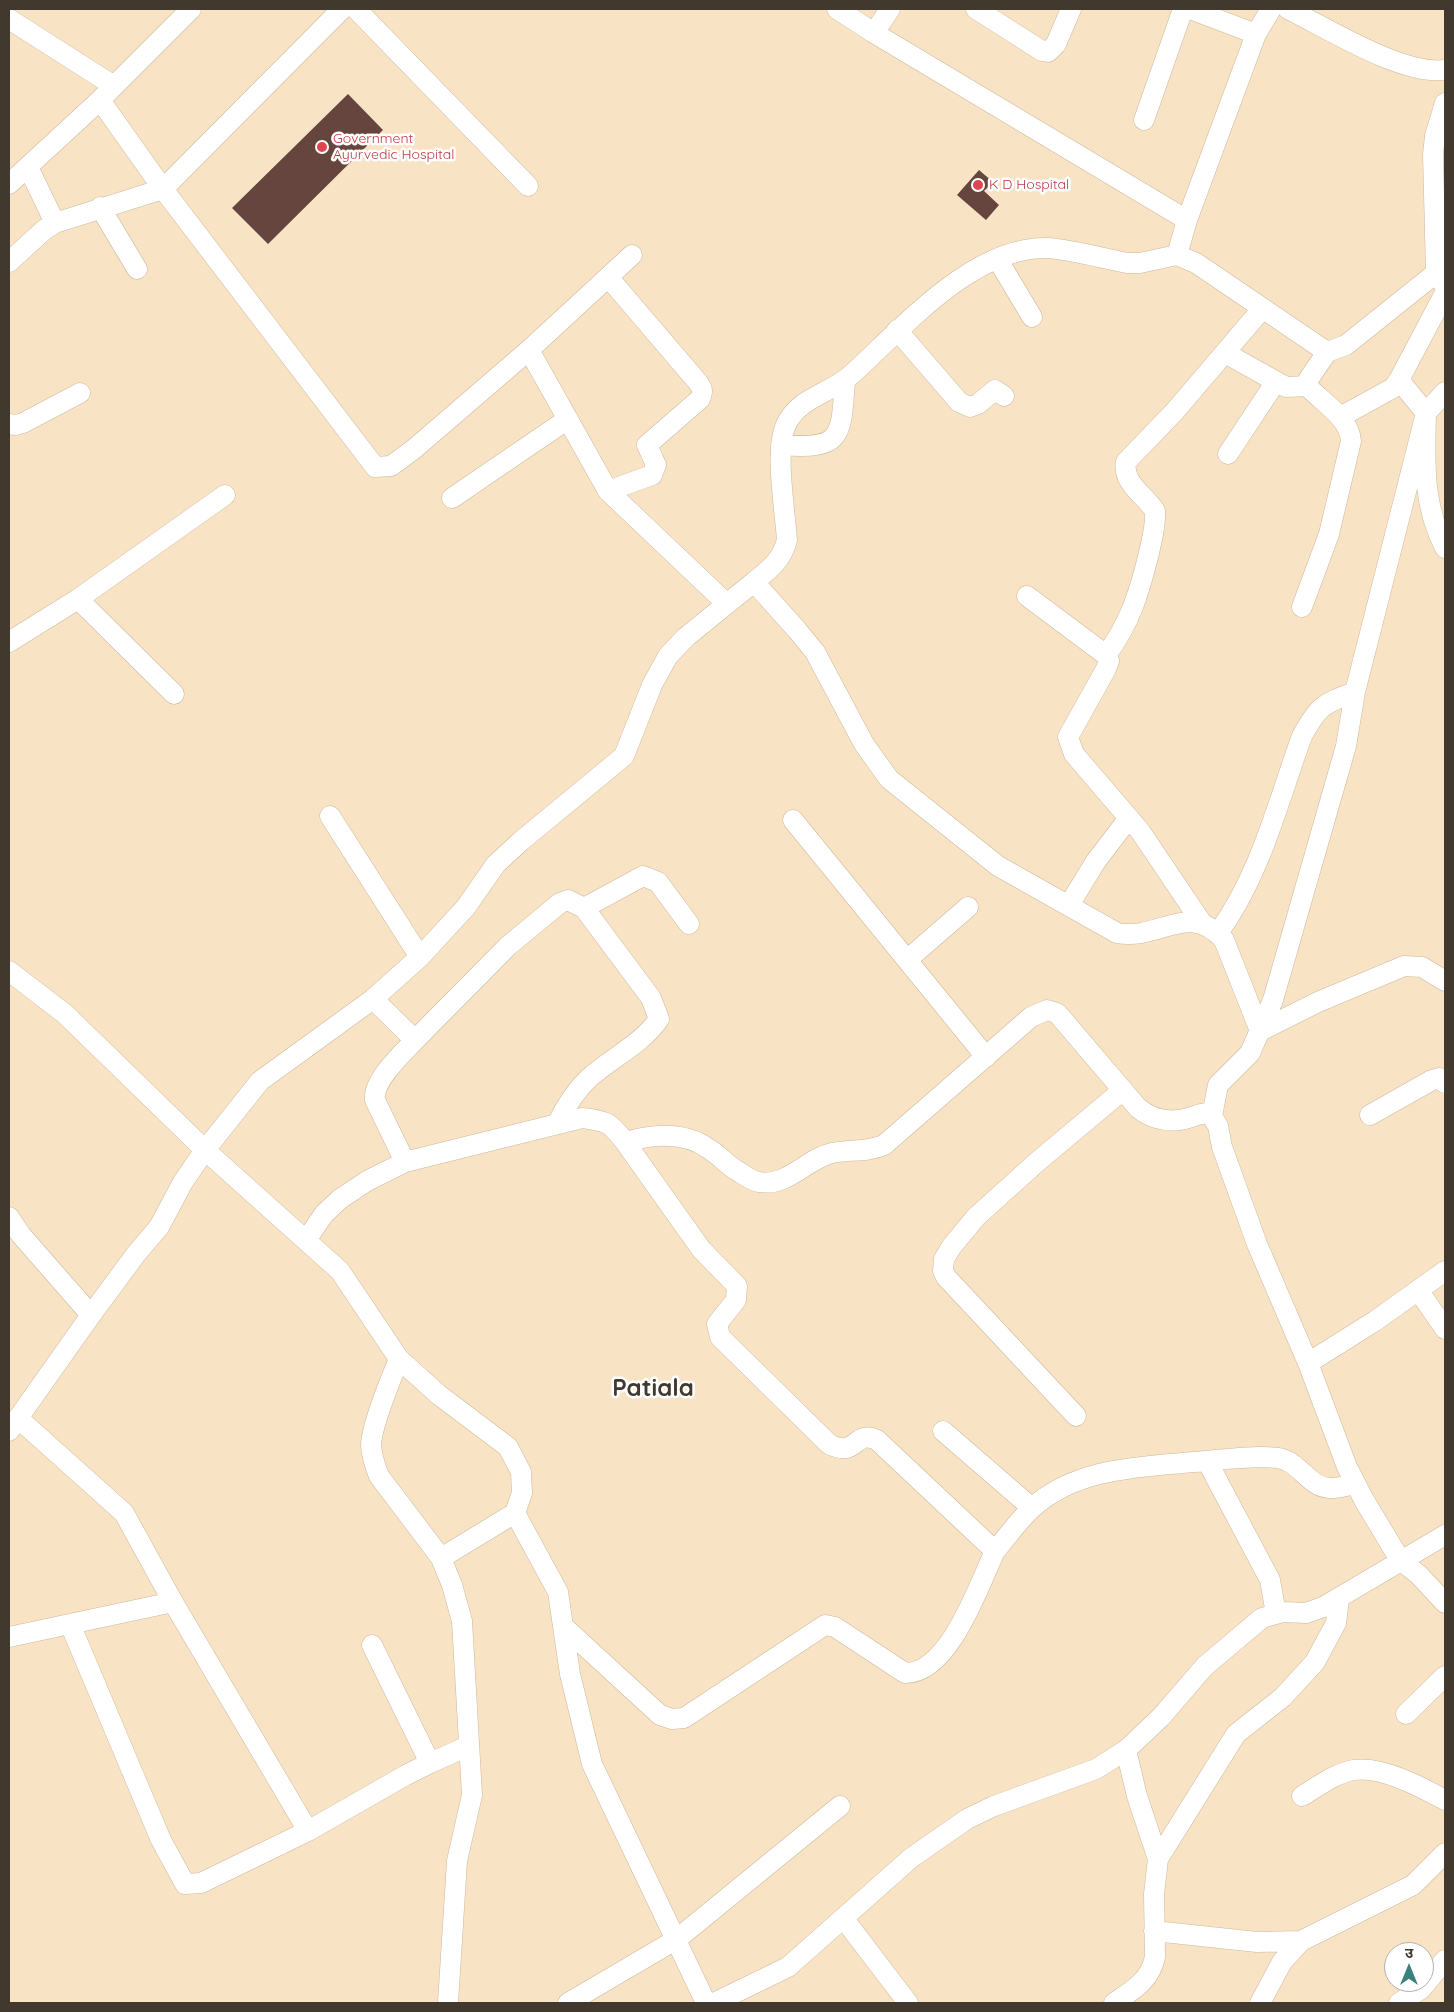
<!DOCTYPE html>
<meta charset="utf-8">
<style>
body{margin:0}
#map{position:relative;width:1454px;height:2012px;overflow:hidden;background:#f9e3c5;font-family:Quicksand,"Noto Sans Devanagari",sans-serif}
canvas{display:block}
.frame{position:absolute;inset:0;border:10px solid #42392e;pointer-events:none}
.north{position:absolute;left:1384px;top:1942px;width:50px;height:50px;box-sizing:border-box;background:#fff;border:1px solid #b3b0ab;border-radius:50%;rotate:0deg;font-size:14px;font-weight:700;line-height:20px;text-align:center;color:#42392e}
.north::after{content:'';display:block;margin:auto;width:18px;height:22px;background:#3b827b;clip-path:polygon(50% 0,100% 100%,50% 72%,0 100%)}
</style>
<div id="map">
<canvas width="1454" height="2012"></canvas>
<div class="frame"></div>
<div class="north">उ</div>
</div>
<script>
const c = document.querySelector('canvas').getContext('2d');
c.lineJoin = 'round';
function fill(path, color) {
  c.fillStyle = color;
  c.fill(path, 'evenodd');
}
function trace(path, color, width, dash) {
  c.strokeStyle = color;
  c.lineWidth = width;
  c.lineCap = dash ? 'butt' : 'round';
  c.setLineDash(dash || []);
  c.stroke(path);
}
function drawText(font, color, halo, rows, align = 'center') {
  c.font = font + ' Quicksand,sans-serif';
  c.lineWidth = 5;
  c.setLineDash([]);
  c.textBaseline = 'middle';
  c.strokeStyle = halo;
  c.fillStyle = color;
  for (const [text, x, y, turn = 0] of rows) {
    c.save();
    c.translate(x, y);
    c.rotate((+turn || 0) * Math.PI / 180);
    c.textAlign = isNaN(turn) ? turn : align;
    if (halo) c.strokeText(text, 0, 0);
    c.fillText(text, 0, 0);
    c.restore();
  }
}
fill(new Path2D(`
 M348 94 383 130 268 244 232 208Z
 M979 170 993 182 984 191 999 205 986 220 957 195Z`), '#65453e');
const minor = new Path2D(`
 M356 9 528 186
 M837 9 874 33 1187 220 1256 34 1271 9
 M976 9 1042 51 1048 52 1056 44 1071 9
 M1190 9 1256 34
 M1288 9C1329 29 1401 75 1445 70
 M9 19 114 86
 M874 33 890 9
 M100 100 163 189 375 467 391 466 414 449 529 350 608 491 727 604
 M1144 120 1183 9
 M28 167 55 223
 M9 184 100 100 191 9
 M100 207 137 269
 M1177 255 1187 220
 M998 260 1032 317
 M9 262 44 230 55 223 163 189 342 9
 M1436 273 1433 154 1435 136 1445 103
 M608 277 696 380C702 387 704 391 700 399L647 445 656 465 652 475 608 491
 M897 330 959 402 970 407 978 404 995 390 1004 396
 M529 350 632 255
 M1225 353 1286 387 1307 386
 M1399 380 1426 413C1425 462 1422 503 1445 548
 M1340 417 1393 388 1399 380 1445 293
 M9 424 16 425 23 423 80 393
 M781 445C843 450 841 437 845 380
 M1228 454 1275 383
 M452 498 568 419
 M754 582C770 569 782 560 787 540 785 511 775 452 785 427 797 397 831 394 852 374 902 329 974 245 1048 248 1074 250 1101 258 1127 263H1140L1177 255 1196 263 1327 352 1346 345 1436 273 1445 286
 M1027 596 1106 655 1109 661 1106 669 1068 737 1074 754 1140 831 1202 923
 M78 599 174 694
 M1302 607 1329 534 1351 441C1349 417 1323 403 1307 386L1308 380 1327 352
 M9 642 78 599 225 495
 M1106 655C1130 624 1140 590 1149 553 1152 538 1156 526 1155 511 1144 494 1122 483 1126 462L1175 411 1262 309
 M330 816 420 957
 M793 820 986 1057
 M1069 905 1096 861 1129 818
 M1218 933C1260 876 1278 802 1302 736 1319 705 1323 704 1355 692
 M907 960 968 907
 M9 971 65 1014 205 1150 340 1271 399 1359C391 1379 371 1426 371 1446 372 1457 375 1466 379 1476L441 1558 452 1585 462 1621 472 1795 457 1861 448 2003
 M373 999 415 1040 508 946 560 903 568 900 584 908 643 876 658 882 689 924
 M1370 1115 1432 1080 1439 1078 1445 1083
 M1212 1116 1218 1085 1250 1053 1273 1000 1346 746 1355 692 1426 413 1445 392
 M558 1122C566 1106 575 1091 589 1078 611 1058 642 1044 659 1019L651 998 584 908
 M625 1142 701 1249 737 1286 736 1300 717 1324 720 1337 829 1444C858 1459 853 1429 877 1440L995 1551C1007 1537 1018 1521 1032 1508 1076 1468 1138 1467 1194 1462 1221 1460 1251 1455 1278 1458 1299 1461 1309 1487 1329 1488 1338 1489 1347 1485 1356 1484
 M405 1162 375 1100C372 1081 402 1054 415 1040
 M9 1217 21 1235 91 1315
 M307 1239 324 1214 340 1199 367 1181 405 1162 582 1118C607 1121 610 1122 625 1142 653 1134 684 1131 709 1149 719 1155 726 1164 736 1170 743 1174 751 1181 759 1182 788 1187 806 1159 832 1153 850 1149 865 1153 884 1145L1031 1017 1047 1010 1057 1013 1138 1108C1149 1117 1164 1122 1179 1120 1189 1119 1197 1114 1207 1113L1212 1116 1218 1126 1222 1147 1257 1244 1308 1363 1347 1467 1364 1500 1400 1560 1419 1575 1445 1603
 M1418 1290 1445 1329
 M399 1359 439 1395 508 1447 521 1472 522 1493 515 1513
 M1308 1363 1375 1321 1445 1271
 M1076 1416 946 1277 943 1271 944 1259 952 1246 976 1217 1037 1162 1123 1090
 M19 1419 124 1513 173 1602 308 1831 406 1775 430 1763
 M9 1431 91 1315 136 1254 159 1227 183 1182 205 1150 260 1081 373 999 420 957 466 907 496 864 521 841 624 756 652 685 668 656 686 637 754 582 797 630 815 652 864 744 889 779 998 866 1117 933C1160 941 1188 900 1224 940L1260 1031 1318 1002 1404 966 1422 967 1445 981
 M943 1431 1032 1508
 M1207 1461 1270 1580 1276 1614
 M441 1558 515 1513 558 1592 570 1674 592 1764 706 2003
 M70 1624 161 1840 185 1884 201 1883 308 1831
 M563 1626 660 1715 672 1719 684 1718 825 1625 835 1627 905 1673C949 1674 979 1585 995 1551
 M9 1637 173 1602
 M372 1645 430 1763 468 1746
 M1406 1714 1445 1676
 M1126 1750 1137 1796 1158 1859
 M1302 1796C1319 1786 1335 1773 1354 1770 1382 1766 1421 1787 1445 1800
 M844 1919 908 2003
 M1154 1931 1257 1942 1301 1941
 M568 2003 677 1939 840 1806
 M714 2003 788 1967 911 1858 967 1819 994 1806 1096 1769 1126 1750 1161 1717 1205 1666 1262 1618 1283 1612 1306 1613 1323 1607 1445 1535
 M1114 2003C1133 1990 1150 1981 1155 1957L1154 1894 1158 1859 1236 1734 1283 1697 1315 1662 1336 1623 1339 1599
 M1260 2003 1282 1962 1301 1941 1413 1885 1445 1853
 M1399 2003 1421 1989 1445 1960`);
trace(minor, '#cdb79b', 21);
trace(minor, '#fff', 20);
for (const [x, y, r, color] of [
 [322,147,6,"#e0444e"],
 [978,185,6,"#e0444e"]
]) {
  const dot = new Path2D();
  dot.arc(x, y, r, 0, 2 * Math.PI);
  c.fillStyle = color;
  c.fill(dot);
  trace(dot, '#fff', 2);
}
drawText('14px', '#be3a42', '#fff', [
 ["Government",333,139],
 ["Ayurvedic Hospital",333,155],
 ["K D Hospital",989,185]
], 'left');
drawText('bold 24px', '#42392e', '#fff', [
 ["Patiala",653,1389]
]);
</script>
